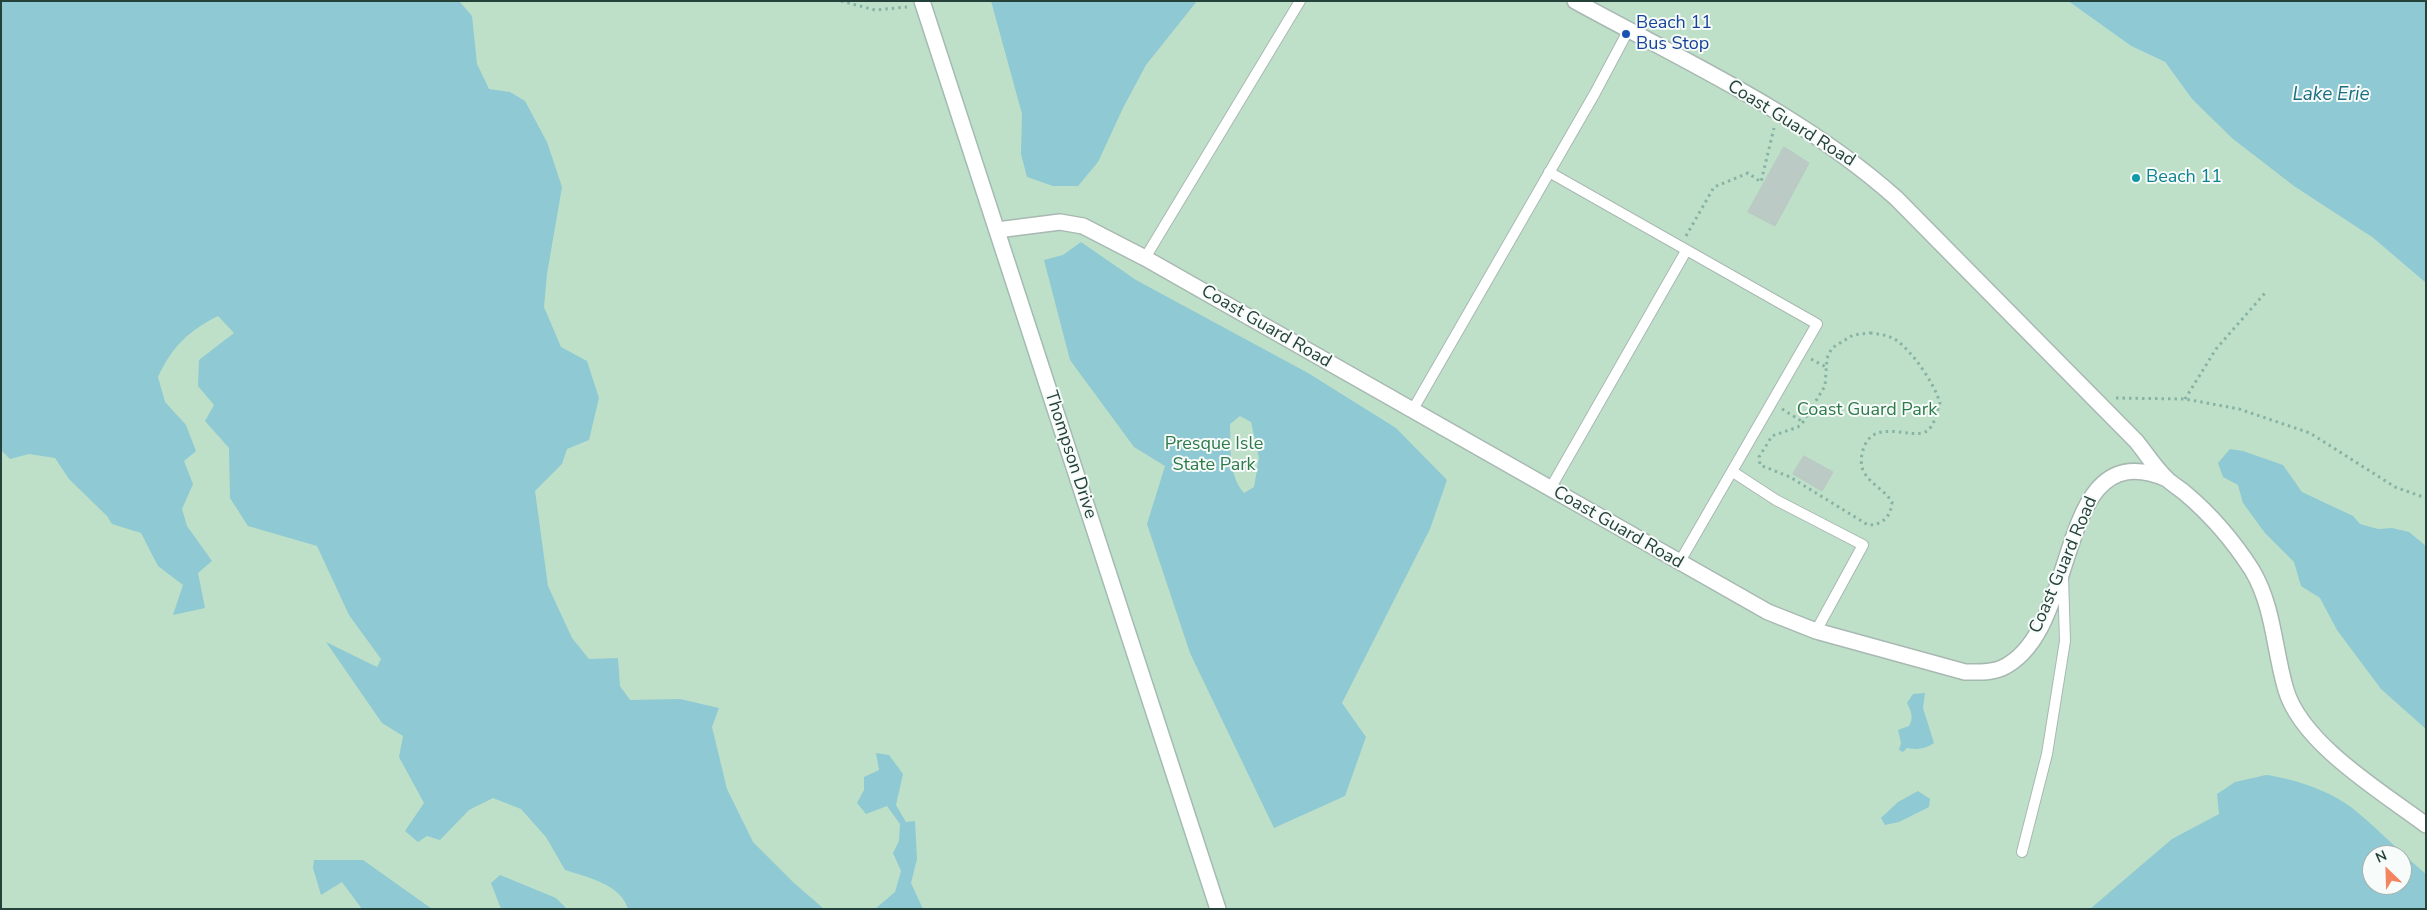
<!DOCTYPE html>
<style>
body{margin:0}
#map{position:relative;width:2427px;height:910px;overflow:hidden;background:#e6efeb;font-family:"Nunito Sans",sans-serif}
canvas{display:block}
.frame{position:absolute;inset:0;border:2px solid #24423a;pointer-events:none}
.north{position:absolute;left:2362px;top:845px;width:50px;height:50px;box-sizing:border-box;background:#f7fbf9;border:1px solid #a3b1ad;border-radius:50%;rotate:336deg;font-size:14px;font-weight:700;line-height:20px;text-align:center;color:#24423a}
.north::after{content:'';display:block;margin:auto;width:18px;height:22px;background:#f4845f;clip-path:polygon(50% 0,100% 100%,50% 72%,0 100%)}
</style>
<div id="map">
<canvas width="2427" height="910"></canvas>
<div class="frame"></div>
<div class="north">N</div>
</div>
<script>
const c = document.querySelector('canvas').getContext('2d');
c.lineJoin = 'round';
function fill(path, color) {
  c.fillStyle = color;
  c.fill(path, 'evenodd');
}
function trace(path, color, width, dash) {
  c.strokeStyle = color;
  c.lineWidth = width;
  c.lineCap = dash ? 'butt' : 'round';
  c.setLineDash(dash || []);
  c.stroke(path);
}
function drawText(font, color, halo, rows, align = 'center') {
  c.font = font + ' "Nunito Sans",sans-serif';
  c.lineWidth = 4;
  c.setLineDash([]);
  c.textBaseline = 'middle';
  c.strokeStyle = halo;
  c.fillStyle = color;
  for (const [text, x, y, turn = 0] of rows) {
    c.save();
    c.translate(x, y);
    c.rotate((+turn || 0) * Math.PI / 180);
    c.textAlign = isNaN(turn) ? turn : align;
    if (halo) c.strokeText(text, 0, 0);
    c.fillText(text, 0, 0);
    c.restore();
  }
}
fill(new Path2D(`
 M1 1H2068L2131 46 2165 62 2192 99 2372 237 2426 283V909L2402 885V855H2372V885L2361 909H1Z`), '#bfe0c8');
fill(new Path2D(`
 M1 1H459L472 16 477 64 489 89 510 92 525 101 547 142 562 187 547 274 544 307 561 347 587 361 599 398 589 440 567 449 562 464 535 491 548 586 572 638 589 659 618 658 620 686 630 700 680 699 719 708 712 727 727 789 753 842 794 883 824 909H628C621 884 586 877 565 870L546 837 521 809 493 798 469 810 440 840 427 836 418 842 405 831 424 803 399 757 403 736 382 723 326 642 377 667 381 659 349 615 317 546 248 526 230 498 229 448 205 421 214 405 198 386 199 360 234 333 218 316C188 331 172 347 158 377L165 402 186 425 196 451 184 461 193 484 182 509 187 526 212 561 198 573 205 608 173 615 183 585 158 566 141 533 112 524 107 516 69 479 55 458 29 454 10 459 1 450Z
 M991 1H1197L1146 65 1123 108 1098 162 1078 186H1053L1027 177 1021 154 1022 114Z
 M2068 1H2426V283L2372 237 2294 186 2233 139 2192 99 2165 62 2131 46Z
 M1081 242 1136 280 1308 373 1396 428 1447 480 1430 529 1342 703 1366 737 1345 796 1274 828 1190 653 1147 524 1165 466 1134 447 1070 360 1044 260 1063 255ZM1240 416 1251 422 1259 458 1254 487 1244 493C1228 475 1231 447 1230 424Z
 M2230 449 2243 451 2283 465 2302 492 2353 516 2360 524 2378 529 2392 528 2409 532 2426 546V729L2381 689 2337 630 2320 598 2301 586 2294 562 2265 533 2243 503 2238 485 2223 477 2218 463Z
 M1925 693 1923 708 1934 743C1925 749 1918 750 1907 748L1903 752 1899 750 1901 743 1898 730 1909 726C1914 718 1911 711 1907 703L1913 694Z
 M876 753 889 755 903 774 896 805 906 822 915 821 917 859 911 883 923 909H875L895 892 901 871 893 853 899 841 900 824 887 806 866 814 857 803 864 790V777L879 770Z
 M2266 775C2296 779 2334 792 2357 812 2381 832 2402 854 2426 874V909H2090L2172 839 2219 814 2217 794 2235 782ZM2372 855H2402V885H2372Z
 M1918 791 1930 799 1929 807 1899 822 1885 825 1881 818 1898 802Z
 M314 860H363L432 909H362L342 882 321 895 313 868Z
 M500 875 556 898 567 909H501L491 883Z`), '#8ec9d4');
const building = new Path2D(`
 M1784 147 1809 163 1775 226 1748 212Z
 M1804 456 1833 472 1822 491 1793 474Z`);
fill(building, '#bbcac4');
trace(building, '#b8c9c2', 1);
const lane = new Path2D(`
 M1549 172 1817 324 1679 563
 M1145 258 1300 1
 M1412 411 1595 93 1628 31
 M1733 472 1776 500 1863 545 1816 631
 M1550 489 1686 251
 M2022 852 2047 754 2065 641 2063 577`);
const street = new Path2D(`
 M1575 1C1684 61 1802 114 1896 198L2136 441C2146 453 2155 468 2167 479 2172 484 2179 488 2185 493 2210 514 2234 542 2252 570 2274 607 2274 650 2286 690 2302 744 2382 792 2426 825
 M997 230 1060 222 1083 226 1145 258 1768 612 1816 631 1965 672C1977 672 1991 673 2002 668 2084 630 2052 430 2167 479`);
const secondary = new Path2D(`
 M922 1 1218 909`);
trace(lane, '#a8b8b2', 12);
trace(street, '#a8b8b2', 18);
trace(secondary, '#a4bbb3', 18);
trace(new Path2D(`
 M841 1 875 10 907 7
 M1686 236 1714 187 1748 173 1761 182 1774 128
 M1870 333C1879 334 1888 335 1896 340 1913 352 1934 383 1940 403 1937 411 1935 425 1927 431 1912 441 1873 416 1863 450 1861 457 1860 465 1864 472 1871 485 1885 490 1892 502 1891 517 1882 525 1868 525L1790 477 1760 465 1759 457 1772 436 1798 427 1803 422 1825 386 1827 358 1832 348 1853 335Z
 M1811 359 1826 367
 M2116 398 2185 399 2239 409 2310 433 2395 487 2426 498
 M2185 399 2216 349 2265 293
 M1782 409 1803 422`), '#86b3a5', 3, [2.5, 4]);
trace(lane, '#fff', 10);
trace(street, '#fff', 15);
trace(secondary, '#fff', 15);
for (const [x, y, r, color] of [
 [1626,34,5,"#1a4fb4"],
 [2136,178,5,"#0f9aa8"]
]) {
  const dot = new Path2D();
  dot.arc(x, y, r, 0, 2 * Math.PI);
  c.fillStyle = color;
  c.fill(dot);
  trace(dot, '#f7fbf9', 2);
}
drawText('18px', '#164399', '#f7fbf9', [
 ["Beach 11",1636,24],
 ["Bus Stop",1636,45]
], 'left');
drawText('18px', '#24423a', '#f7fbf9', [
 ["Coast Guard Road",1791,124,32],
 ["Coast Guard Road",1266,327,30],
 ["Thompson Drive",1070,455,72],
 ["Coast Guard Road",1618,528,30],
 ["Coast Guard Road",2064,565,-67]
]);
drawText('18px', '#0d838f', '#f7fbf9', [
 ["Beach 11",2146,178]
], 'left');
drawText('18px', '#2d7a4b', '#f7fbf9', [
 ["Coast Guard Park",1867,411],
 ["Presque Isle",1214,445],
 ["State Park",1214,466]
]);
drawText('italic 19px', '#1c6f80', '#f7fbf9', [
 ["Lake Erie",2331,95]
]);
</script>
